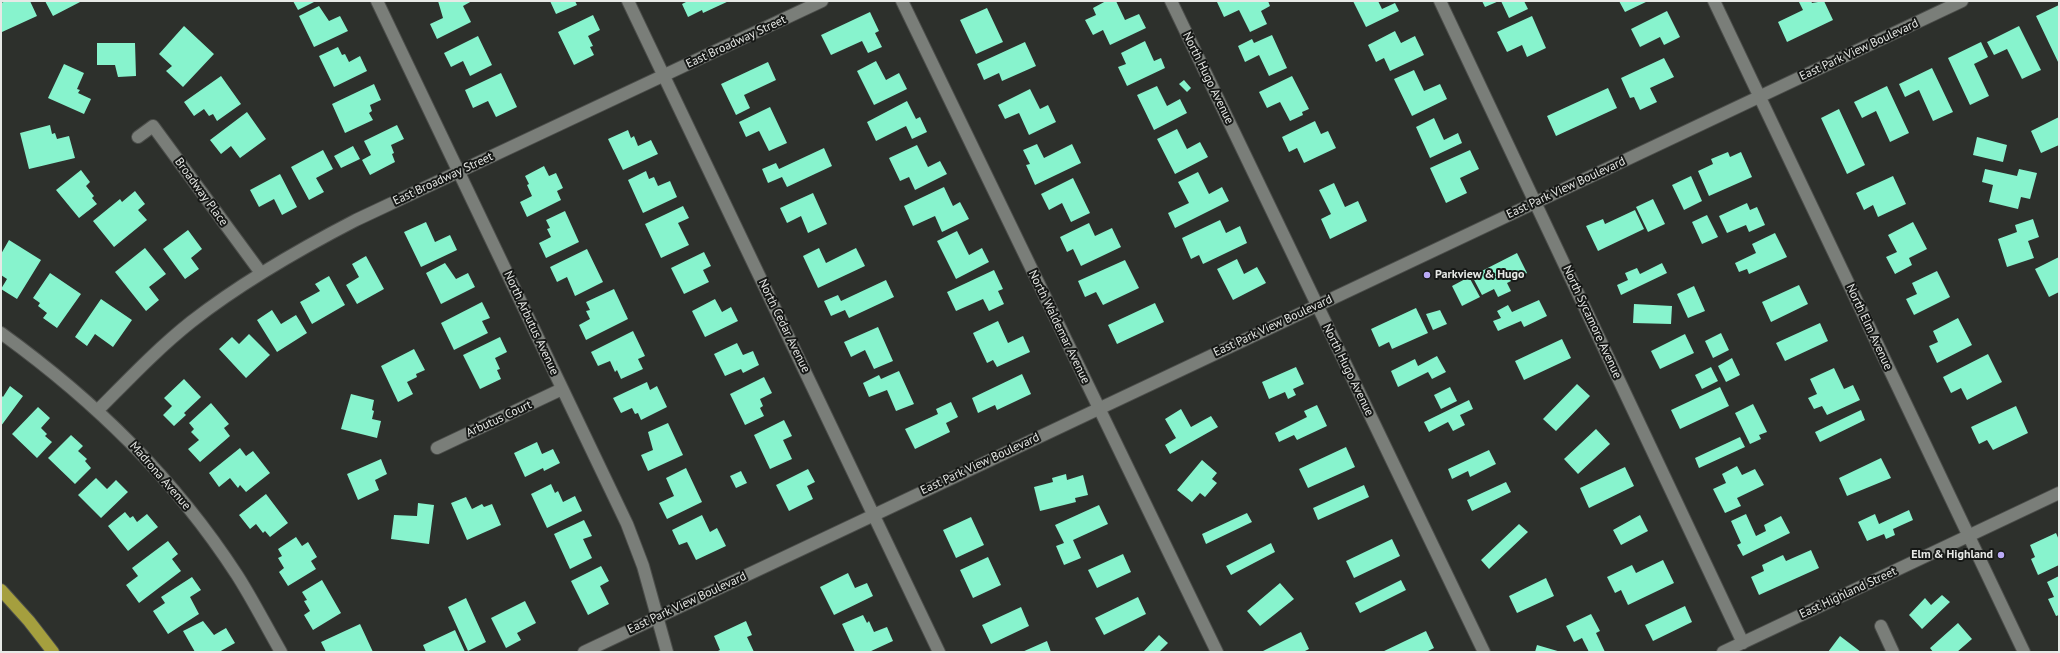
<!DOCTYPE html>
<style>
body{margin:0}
#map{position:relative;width:2060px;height:653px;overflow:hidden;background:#2d302c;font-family:"PT Sans",sans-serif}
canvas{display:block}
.frame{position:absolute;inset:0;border:2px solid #e7e9e6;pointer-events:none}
</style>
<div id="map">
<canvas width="2060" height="653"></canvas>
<div class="frame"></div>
</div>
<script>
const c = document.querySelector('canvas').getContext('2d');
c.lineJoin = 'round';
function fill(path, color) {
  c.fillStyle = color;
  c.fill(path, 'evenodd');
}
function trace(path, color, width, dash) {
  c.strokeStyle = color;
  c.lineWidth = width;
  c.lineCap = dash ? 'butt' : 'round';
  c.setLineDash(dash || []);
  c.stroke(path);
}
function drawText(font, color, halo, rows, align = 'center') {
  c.font = font + ' "PT Sans",sans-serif';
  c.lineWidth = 4;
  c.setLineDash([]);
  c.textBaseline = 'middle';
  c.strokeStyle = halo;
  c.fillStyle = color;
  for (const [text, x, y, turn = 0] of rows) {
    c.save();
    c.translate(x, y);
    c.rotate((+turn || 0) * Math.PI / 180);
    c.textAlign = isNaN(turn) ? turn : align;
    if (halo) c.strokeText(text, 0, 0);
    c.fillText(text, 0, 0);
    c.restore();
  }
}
fill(new Path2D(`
 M6 1H30L37 16 2 32 1 3Z
 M45 1H82L53 16Z
 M293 1H316L298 10Z
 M438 1H472L463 6 471 22 437 39 430 24 443 18Z
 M550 1H575L577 5 556 14Z
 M688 1H729L703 13 702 10 688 17 682 4Z
 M1106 1H1116L1125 20 1139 14 1146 28 1110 45 1103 30 1093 35 1085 20 1096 15 1093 8Z
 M1221 1H1268L1270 6 1261 11 1267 24 1250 32 1239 10 1224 17 1217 2Z
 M1353 1H1378L1382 9 1395 3 1399 11 1366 27Z
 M1482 1H1499L1485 7Z
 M1501 1H1524L1528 9 1509 18Z
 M1619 1H1648L1625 12Z
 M1811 1 1812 3 1824 1 1833 20 1787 42 1778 22 1803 10 1799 2Z
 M2059 5V64L2036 16Z
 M319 6 329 21 340 16 348 31 314 47 299 16Z
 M987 8 1003 42 976 54 960 20Z
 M1667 11 1680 37 1664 45 1660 37 1640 47 1631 29Z
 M870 12 879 31 875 33 882 47 868 53 862 41 831 55 821 35Z
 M593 15 600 30 588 36 593 46 590 47 594 55 574 65 558 32Z
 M1532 16 1546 48 1527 57 1522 45 1507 52 1497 32Z
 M184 26 214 54 183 87 166 71 172 66 159 54Z
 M2019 26 2041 70 2022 79 2007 49 1994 55 1987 42Z
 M1395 31 1401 43 1415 36 1424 55 1390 71 1384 58 1376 62 1368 45Z
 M1272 35 1287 68 1269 76 1259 55 1245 62 1238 46 1252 39 1254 43Z
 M478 36 492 65 470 76 463 61 451 67 444 53Z
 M1145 41 1154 61 1161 58 1165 68 1127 86 1118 67 1126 64 1121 53Z
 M1025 42 1036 66 1002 81 999 73 984 80 977 64Z
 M1981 42 1988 57 1974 64 1989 96 1970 105 1948 58Z
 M97 43H135L136 76 118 77 115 65H97Z
 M338 47 342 55 345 54 349 62 360 56 367 71 334 87 319 56Z
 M1664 58 1674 77 1650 88 1657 102 1640 110 1634 97 1630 98 1621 78Z
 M876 61 886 80 899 73 907 89 874 105 857 71Z
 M768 62 776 80 744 95 750 108 736 115 721 84Z
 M64 64 84 73 77 89 80 90 78 93 91 99 84 114 48 98Z
 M1932 68 1953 112 1933 121 1919 90 1905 97 1899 84Z
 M1414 70 1424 91 1440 84 1447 99 1412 116 1394 79Z
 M501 73 517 107 496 117 488 101 473 108 465 90Z
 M221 76 241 104 217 121 213 114 209 116 204 109 194 116 184 102Z
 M1292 76 1309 109 1302 112 1303 115 1290 121 1280 102 1267 108 1259 92Z
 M1184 80 1191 88 1187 92 1179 84Z
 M374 84 381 100 370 105 372 111 369 113 373 120 345 133 332 104Z
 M1157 86 1167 106 1180 99 1187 113 1154 130 1137 95Z
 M1887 86 1909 133 1890 142 1876 111 1862 118 1854 102Z
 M1608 88 1617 108 1556 136 1547 116Z
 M1030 89 1040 109 1048 105 1056 122 1029 135 1019 113 1005 119 998 105Z
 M907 101 916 119 920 117 927 132 912 139 906 126 876 141 867 122Z
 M770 107 787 143 769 151 759 131 746 137 739 122Z
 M1839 109 1865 165 1847 174 1821 118Z
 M247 112 266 139 240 158 231 146 221 154 210 140Z
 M2059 117V145L2041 153 2031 131Z
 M1434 118 1444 140 1458 133 1462 143 1430 158 1416 127Z
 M1315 121 1321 134 1328 131 1336 148 1304 163 1297 148 1289 152 1282 137Z
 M50 125 52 134 55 133 57 139 69 136 75 158 29 169 20 133Z
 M397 125 404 139 391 145 394 153 392 154 395 162 370 175 362 160 371 155 364 141Z
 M1177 129 1187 149 1200 142 1208 157 1175 174 1157 139Z
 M628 130 631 138 634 136 638 146 651 140 658 154 623 170 608 139Z
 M1977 137 2007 145 2003 162 1973 155Z
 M1037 144 1044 158 1072 144 1081 163 1035 185 1026 165 1030 164 1023 150Z
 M917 145 928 167 940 161 947 174 915 190 909 177 900 181 889 158Z
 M353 146 360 159 341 168 334 156Z
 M824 148 832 166 787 187 782 177 768 183 762 169 776 163 779 169Z
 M323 150 333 169 316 178 324 192 309 200 291 167Z
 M1470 150 1479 169 1460 178 1467 193 1446 203 1430 168Z
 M1728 152 1730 157 1741 152 1752 177 1709 196 1698 171 1713 164 1711 159Z
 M544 166 549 176 556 173 563 188 557 191 561 200 527 217 520 202 532 196 527 185 529 184 525 176Z
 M1985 169 2017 176 2019 169 2037 173 2030 199 2021 197 2018 209 1989 202 1993 185 1982 182Z
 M81 170 90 182 86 186 94 196 92 198 97 204 79 218 56 190Z
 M646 171 649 179 654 177 658 186 670 181 677 197 643 213 628 180Z
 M1198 172 1209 194 1222 187 1229 201 1175 228 1168 213 1189 203 1178 182Z
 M280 174 297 207 282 215 274 199 259 207 250 190Z
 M1691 176 1702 201 1684 210 1672 185Z
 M1893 176 1906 204 1878 217 1873 205 1864 210 1856 193Z
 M1073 178 1090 213 1071 222 1062 203 1049 210 1041 194Z
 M1334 183 1345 207 1358 201 1367 221 1330 239 1321 219 1331 214 1319 190Z
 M944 187 953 206 960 202 969 219 942 232 935 216 913 226 904 206Z
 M135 191 145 204 138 210 147 220 114 247 93 221 120 199 122 202Z
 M813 193 827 224 808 233 801 216 787 223 780 208Z
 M1653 199 1665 224 1648 232 1636 207Z
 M1747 203 1750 210 1757 207 1765 225 1749 232 1746 225 1727 233 1719 216Z
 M683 206 689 218 678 223 689 245 661 258 645 224Z
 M1635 210 1644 229 1598 251 1586 226 1603 219 1605 224Z
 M565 211 579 242 546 258 539 243 551 237 547 229 550 228 546 220Z
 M1707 215 1718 237 1702 244 1692 222Z
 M2033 219 2039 237 2028 241 2034 258 2007 267 1998 239 2017 232 2015 225Z
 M1220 220 1226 233 1240 226 1247 243 1203 264 1199 255 1191 259 1182 238Z
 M426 222 435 242 450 235 457 250 421 267 404 232Z
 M1913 222 1927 249 1909 258 1912 265 1895 274 1886 257 1897 252 1888 235Z
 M1089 223 1095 236 1112 228 1121 247 1081 266 1073 249 1067 252 1060 237Z
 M188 230 202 249 191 258 199 269 185 279 163 249Z
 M957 231 969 255 982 248 989 262 956 279 937 241Z
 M1775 233 1787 257 1749 274 1747 269 1739 272 1735 263 1756 253 1752 244Z
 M9 240 41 260 17 299 1 289 7 279 1 275V254Z
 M145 248 166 274 149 287 159 300 146 311 115 272Z
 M819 248 826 263 856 248 865 266 818 288 803 256Z
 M587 249 603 282 575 296 567 277 557 282 550 267Z
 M704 252 711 266 703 270 709 282 684 294 671 268Z
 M1517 253 1527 273 1507 283 1511 291 1498 297 1494 289 1482 295 1472 276Z
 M366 256 384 289 357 304 346 285 359 277 352 264Z
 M2059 257V292L2049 297 2035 269Z
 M1237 259 1244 274 1257 267 1266 283 1233 300 1217 269Z
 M1125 260 1139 288 1103 305 1096 292 1085 297 1078 281Z
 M445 263 456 279 468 273 475 287 441 304 426 273Z
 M1662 263 1667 273 1621 295 1617 285 1628 280 1625 273 1637 268 1640 274Z
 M994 270 1003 289 998 291 1004 304 989 311 983 299 956 311 947 292Z
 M1937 271 1950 297 1914 315 1906 299 1917 294 1912 283Z
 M50 273 81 294 57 328 43 318 47 313 38 306 40 303 33 298Z
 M329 276 345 305 312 324 300 302 320 291 315 284Z
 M1469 277 1480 297 1462 306 1452 286Z
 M886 280 894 297 849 318 845 310 831 316 824 301 838 295 841 301Z
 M1799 285 1808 304 1771 322 1762 302Z
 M1694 286 1705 311 1688 318 1677 294Z
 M614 289 628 319 586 340 579 325 590 319 586 311 590 310 586 302Z
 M101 299 132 320 113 347 95 334 87 346 75 337Z
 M715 299 722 312 731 307 738 321 705 337 692 311Z
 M1539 300 1547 316 1524 327 1521 321 1498 331 1493 321 1501 318 1497 311 1508 305 1512 312Z
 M482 302 490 318 482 321 488 333 454 350 441 323Z
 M1155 303 1164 322 1117 344 1108 325Z
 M1634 304 1672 306 1671 324 1633 323Z
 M1416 308 1428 333 1392 349 1389 342 1379 347 1371 329Z
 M272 310 281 324 296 315 307 333 277 352 257 320Z
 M1440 310 1447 324 1433 330 1426 314Z
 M1958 318 1972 345 1937 363 1929 346 1938 342 1933 331Z
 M998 321 1008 343 1023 336 1030 352 997 367 993 360 987 363 973 333Z
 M1820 323 1828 341 1785 361 1776 343Z
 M878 327 893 361 874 369 865 350 851 357 844 342Z
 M633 331 645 356 638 359 643 369 621 379 617 370 615 372 610 361 598 366 591 352Z
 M1721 333 1729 350 1713 358 1705 341Z
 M249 334 270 355 246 378 219 349 232 337 239 344Z
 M1685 334 1694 353 1660 369 1651 351Z
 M500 337 507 352 495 358 500 369 497 370 501 379 480 389 463 355Z
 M1562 339 1571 358 1524 380 1515 361Z
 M737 343 743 355 753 351 759 365 743 373 741 369 725 376 714 354Z
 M414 349 425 370 416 374 417 377 407 382 413 394 398 402 381 366Z
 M1988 354 2002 382 1967 400 1961 388 1951 393 1943 377Z
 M1437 356 1446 372 1432 379 1428 372 1398 387 1391 371 1415 359 1418 366Z
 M1732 358 1740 375 1726 382 1718 366Z
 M1296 367 1304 384 1293 389 1296 395 1288 399 1285 392 1269 399 1262 382Z
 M1711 367 1718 381 1702 389 1695 375Z
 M1834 368 1844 389 1853 385 1860 400 1827 415 1822 406 1814 409 1808 398 1817 394 1810 379Z
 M899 371 914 404 896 411 887 390 869 397 863 383 879 375 881 379Z
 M1022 374 1031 394 997 410 995 405 978 413 972 398Z
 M764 377 772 393 760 399 763 406 760 408 764 416 745 425 730 394Z
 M184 379 201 397 184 413 186 415 174 426 163 415 172 406 164 398Z
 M647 382 650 390 657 386 667 407 641 420 638 413 635 414 632 408 621 413 613 398Z
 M1577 384 1590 396 1556 431 1543 419Z
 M10 386 23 396 1 426V395L3 397Z
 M1450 387 1457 401 1441 409 1434 395Z
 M1720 387 1729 406 1680 429 1671 410Z
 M351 394 374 400 372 410 374 411 372 419 381 421 377 438 341 429Z
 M1469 400 1473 409 1460 415 1465 425 1453 431 1448 422 1429 432 1424 422Z
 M951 402 958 417 946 423 950 432 915 449 905 429 938 414 936 409Z
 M211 403 229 424 224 428 230 436 200 462 188 449 199 440 191 432 194 429 189 423Z
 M1753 404 1767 432 1759 435 1761 439 1750 444 1735 413Z
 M1317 405 1327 426 1297 440 1294 435 1279 442 1275 433 1307 417 1304 411Z
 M2016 406 2028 433 1993 450 1987 440 1979 444 1971 427Z
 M38 407 50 418 41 428 47 434 45 436 52 442 37 458 12 434Z
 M1181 409 1191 427 1211 416 1218 427 1170 454 1165 445 1176 438 1165 419Z
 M1861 410 1865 420 1820 442 1815 432Z
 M784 420 792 436 783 440 792 459 770 469 754 435Z
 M668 423 683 455 648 471 641 455 653 450 648 432Z
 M1596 429 1610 444 1578 474 1564 459Z
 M71 435 83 446 78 451 87 459 85 461 91 468 75 484 48 458Z
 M1740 437 1745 447 1699 468 1695 458Z
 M537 442 542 454 553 449 560 463 544 471 543 468 525 477 514 453Z
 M1346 447 1355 467 1308 488 1299 469Z
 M240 448 246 456 253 451 270 473 246 492 240 485 238 488 230 478 219 487 209 473Z
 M1489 450 1496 464 1470 477 1468 471 1452 479 1448 469Z
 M1881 458 1891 478 1847 496 1839 478Z
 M381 459 387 474 375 480 379 490 358 500 347 474Z
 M1202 460 1217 473 1212 479 1217 483 1205 497 1200 493 1192 502 1177 490Z
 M1737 466 1742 475 1755 469 1764 485 1737 498 1741 506 1725 513 1713 489 1726 483 1722 474Z
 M1625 467 1634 486 1589 508 1580 488Z
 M686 468 702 502 667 519 659 503 674 496 666 478Z
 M808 469 815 482 807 486 813 499 789 511 776 485Z
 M741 471 747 483 736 488 730 476Z
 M1066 474 1067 480 1083 475 1088 495 1075 498 1076 502 1040 511 1034 487 1053 482 1052 478Z
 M96 478 107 489 116 480 128 492 101 518 78 495Z
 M1506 482 1511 492 1472 511 1467 500Z
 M551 484 555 493 558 491 563 502 575 496 582 511 547 528 531 494Z
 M1364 485 1369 497 1318 520 1313 508Z
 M266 494 288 523 270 537 265 531 263 533 256 524 250 529 239 515Z
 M466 497 472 509 482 504 484 507 492 504 501 525 467 540 451 503Z
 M418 503 434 505 429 544 391 539 394 515 417 516Z
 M1099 505 1108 524 1073 540 1081 558 1064 565 1056 546 1064 543 1055 525Z
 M1909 510 1913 520 1893 529 1895 535 1886 539 1884 534 1867 541 1858 522 1875 514 1879 524Z
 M125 512 130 518 133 516 137 522 147 514 158 527 128 551 108 526Z
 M1247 513 1252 522 1206 544 1202 534Z
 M1746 514 1756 536 1766 531 1764 525 1781 516 1790 533 1743 556 1737 545 1741 543 1731 521Z
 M702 515 710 532 717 528 726 546 696 560 687 542 679 545 672 530Z
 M1640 515 1648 531 1621 545 1613 530Z
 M971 517 984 545 956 558 943 530Z
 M584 520 592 536 583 539 592 558 570 569 554 534Z
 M1519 524 1528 532 1489 569 1481 560Z
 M2056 533 2059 540V565L2038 575 2031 559 2035 557 2030 545Z
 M296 537 302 546 308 542 317 557 311 561 316 569 288 586 279 572 284 568 278 558 282 556 278 549Z
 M1392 539 1400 556 1354 578 1346 561Z
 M168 541 178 554 172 559 181 571 139 603 126 585 138 576 132 568Z
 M1271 543 1275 552 1231 575 1226 566Z
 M1811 550 1819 568 1759 595 1751 577 1764 571 1762 565 1783 555 1786 561Z
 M1123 554 1131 572 1097 588 1088 570Z
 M988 557 1001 585 973 598 960 570Z
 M1663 560 1674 583 1628 605 1621 590 1615 593 1607 577 1632 565 1636 573Z
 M601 566 609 581 600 586 609 604 588 615 571 581Z
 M848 573 855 588 867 583 873 596 834 615 820 587Z
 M2059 576V615L2056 616 2048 599 2054 597 2047 582Z
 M192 577 201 590 190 597 199 614 168 634 153 611 165 603 161 597Z
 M1546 578 1554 596 1517 613 1509 596Z
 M322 580 341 613 313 630 304 615 310 611 304 601 307 600 302 592Z
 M1401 580 1406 590 1360 613 1355 603Z
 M1280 583 1294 599 1260 626 1247 611Z
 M1942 595 1950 602 1922 629 1909 615 1925 598 1931 605Z
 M1138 597 1146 614 1104 635 1095 618Z
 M466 598 486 642 468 651 448 607Z
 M525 601 536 623 517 633 521 640 506 648 491 618Z
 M1685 606 1692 622 1653 641 1645 625Z
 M1021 607 1029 626 991 644 982 625Z
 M1591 614 1600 631 1596 633 1605 652H1589L1582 638 1574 642 1566 626Z
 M863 615 867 623 869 621 874 632 887 627 893 641 869 652H855L842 624Z
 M203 621 214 635 226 628 235 643 219 652H195L183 631Z
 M746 621 752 635 747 637 754 652H716L720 650 714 636Z
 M1958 623 1972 639 1957 652H1933L1930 648Z
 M360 624 373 652H326L321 642Z
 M455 630 465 652H426L423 645Z
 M1426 631 1434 648 1426 652H1382Z
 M1301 632 1309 649 1303 652H1261Z
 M1159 635 1168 643 1159 652H1143Z
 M1840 636 1861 652H1828Z
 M1047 641 1051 652H1022Z
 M1537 645 1561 652H1535Z`), '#87f3cd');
const minor = new Path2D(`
 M377 1 627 524 643 566 667 652
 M628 1 939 652
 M902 1 1217 652
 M1171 1 1484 652
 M1440 1 1743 643
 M1714 1 2024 652
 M138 137 153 126 261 273
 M1 333C95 401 174 478 237 575 253 600 266 626 281 652
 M98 410C128 380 157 349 191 322 242 282 298 250 356 220L822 1
 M437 448 562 389
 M1881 626 1893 652
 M584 652 1962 1
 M1723 652 2059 493`);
const highway = new Path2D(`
 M1 590 29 621 53 652`);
trace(minor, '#4c4e4b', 14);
trace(highway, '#4c4e4b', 14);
trace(minor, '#7a7e79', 12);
trace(highway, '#a59f3e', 12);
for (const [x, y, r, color] of [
 [1427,275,4,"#baaaf6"],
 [2001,555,4,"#baaaf6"]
]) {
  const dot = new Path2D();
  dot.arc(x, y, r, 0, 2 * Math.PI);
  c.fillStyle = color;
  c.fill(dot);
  trace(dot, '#161816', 1.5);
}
drawText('12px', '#e7e9e6', '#161816', [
 ["East Broadway Street",736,42,-25],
 ["East Park View Boulevard",1859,50,-25],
 ["North Hugo Avenue",1208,78,64],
 ["East Broadway Street",443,179,-25],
 ["East Park View Boulevard",1566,188,-25],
 ["Broadway Place",201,192,54],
 ["North Sycamore Avenue",1592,322,65],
 ["North Arbutus Avenue",531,323,65],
 ["North Cedar Avenue",784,326,64],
 ["East Park View Boulevard",1273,326,-25],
 ["North Waldemar Avenue",1059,327,64],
 ["North Elm Avenue",1869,327,65],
 ["North Hugo Avenue",1348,370,64],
 ["Arbutus Court",499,419,-25],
 ["East Park View Boulevard",980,464,-25],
 ["Madrona Avenue",160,476,49],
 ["East Highland Street",1848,593,-25],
 ["East Park View Boulevard",687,603,-25]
]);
drawText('bold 12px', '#e7e9e6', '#161816', [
 ["Parkview & Hugo",1435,275],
 ["Elm & Highland",1993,555,"right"]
], 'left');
</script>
